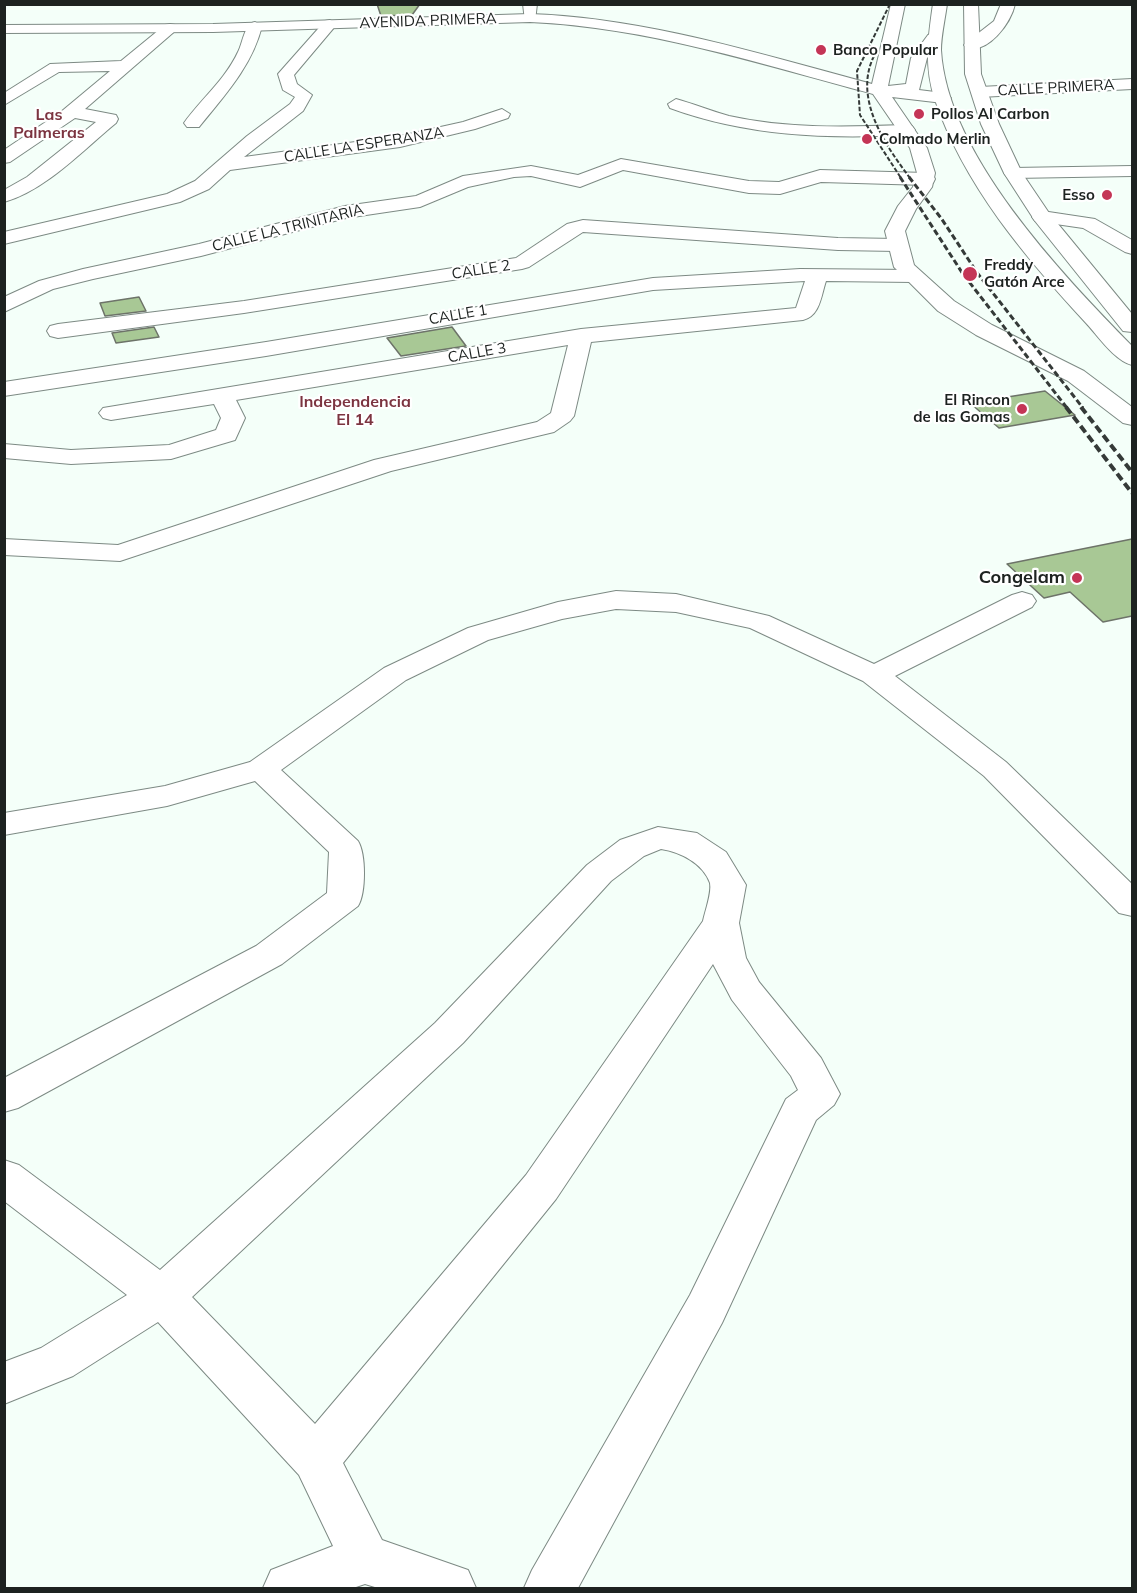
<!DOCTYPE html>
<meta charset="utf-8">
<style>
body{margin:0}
#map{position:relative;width:1137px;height:1593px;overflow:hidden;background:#f4fff9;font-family:Mulish,sans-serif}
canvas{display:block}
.frame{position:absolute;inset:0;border:6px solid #1d2220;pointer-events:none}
</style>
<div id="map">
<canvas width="1137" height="1593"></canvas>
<div class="frame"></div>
</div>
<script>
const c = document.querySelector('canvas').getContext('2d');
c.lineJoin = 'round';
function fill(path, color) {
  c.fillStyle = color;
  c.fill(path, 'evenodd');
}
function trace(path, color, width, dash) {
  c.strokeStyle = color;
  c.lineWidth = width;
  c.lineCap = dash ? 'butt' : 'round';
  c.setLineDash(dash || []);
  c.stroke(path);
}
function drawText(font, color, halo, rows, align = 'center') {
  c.font = font + ' Mulish,sans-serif';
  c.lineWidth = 4.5;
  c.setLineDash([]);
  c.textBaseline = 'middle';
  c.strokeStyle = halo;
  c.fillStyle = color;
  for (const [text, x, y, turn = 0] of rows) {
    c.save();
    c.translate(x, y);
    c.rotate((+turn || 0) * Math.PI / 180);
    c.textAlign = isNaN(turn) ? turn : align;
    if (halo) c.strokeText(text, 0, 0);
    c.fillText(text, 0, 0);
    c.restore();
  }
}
const building = new Path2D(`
 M377 4H420L412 15 381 16Z
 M139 297 146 311 105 316 100 303Z
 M154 327 159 337 116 343 112 333Z
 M452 327 466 346 401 356 387 338Z
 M1045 391 1075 415 999 428 970 403Z
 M1132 539V616L1103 622 1070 592 1044 598 1007 564Z`);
fill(building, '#a8c895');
trace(building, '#6d7369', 1.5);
const street = new Path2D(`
 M523 4H537L535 21H525Z
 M330 20 337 24 294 75 297 84 312 95 303 111 244 157 400 136 463 122 502 109 510 114 508 118 475 129 400 147 230 170 209 189 180 202 4 244V232L167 194 195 181 247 136 290 104 295 97 283 90 278 74 325 21Z
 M255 22 262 26C252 66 225 95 199 127H187L184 123C201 99 225 80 238 52 243 43 244 24 255 22Z
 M170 24 175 25 177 28 175 31 85 109 116 115 118 119 116 123C84 149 45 191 4 202V190L27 177 96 122 75 118 10 162 4 163V150L62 111 110 71 59 72 4 105V93L50 64 121 61 165 25Z
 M1132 79V89L980 97 972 92 980 87Z
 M676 99C694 104 711 111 729 116 787 129 847 127 906 125L912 126 915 130 912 134 906 135C825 139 747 136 670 108L668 104Z
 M621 159 749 181 779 182 820 170 926 173 933 175 935 179 933 183 926 185 821 182 780 194 749 193 623 170 580 187 531 176 514 177 468 187 420 207 346 218 201 256 93 279 53 289 4 312V297L39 281 83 269 199 244 345 206 416 196 463 176 531 166 578 175Z
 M1132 166V176L1013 178 1007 177 1004 173 1007 169 1013 168Z
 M1042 211 1095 219 1132 240V254L1125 252 1083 228 1035 221 1032 217 1035 213Z
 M583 220 838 238 897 239 904 241 907 245 904 249 897 251 838 250 583 232 529 267 522 269 244 313 58 338 50 336 47 331 50 326 58 324 244 301 516 258 567 224Z
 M800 269 914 270 921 272 924 276 921 280 914 282 826 281C821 296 820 316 803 320L591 342 574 416 570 421 554 432 391 471 120 561 4 555V539L118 545 374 460 537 422 551 413 568 345 236 400 245 418 235 440 171 459 71 464 4 458V444L71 450 169 445 216 430 221 418 214 404 111 420 103 418 99 413 103 408 581 329 796 308 805 281 653 290 266 356 4 396V382L266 342 653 278Z
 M616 591 676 594 769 616 874 664 1012 595 1022 592 1032 595 1036 601 1032 607 895 676 1006 762 1132 884V916L1119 913 984 776 863 681 750 628 676 612 616 609 562 619 488 640 406 680 281 770 358 841C366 854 366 893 358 906L282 964 18 1108 4 1112V1078L256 946 327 893 329 852 255 781 167 806 4 835V813L165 786 250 762 384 668 468 628 558 602Z
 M658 827 697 833 726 852 746 885 739 923 746 958 759 982 821 1058 840 1094 834 1105 816 1120 722 1323 578 1588H524L532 1570 690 1295 786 1099 798 1090 791 1076 732 1000 713 964 556 1199 343 1463 382 1540 468 1570 476 1588H378L365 1584 353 1588H263L271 1570 333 1546 299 1475 158 1322 73 1376 4 1404V1362L41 1348 127 1295 4 1201V1160L19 1165 160 1270 435 1023 587 865 620 840ZM661 849C680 852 703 863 710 883 712 893 705 911 703 921L526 1175 315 1424 192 1297 463 1043 611 881 644 856Z`);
const secondary = new Path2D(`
 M891 4H905L888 86 906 84 911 58 928 35 933 33 941 38 927 58 919 90 943 93 951 98 943 103 892 97 927 148 935 173 932 187 916 209 905 231 914 265 954 301 992 325 1084 371 1132 407V425L1123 423 1068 381 976 335 938 311 894 267 885 231 898 206 913 187 917 173 910 148 873 94C761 64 647 27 530 22L213 32 4 33V25L213 24 530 14C646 18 760 54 872 84Z
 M1001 4H1015C1011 23 988 54 967 48L964 45 967 42 994 21Z`);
const highway = new Path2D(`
 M933 4H947C945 19 941 36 941 50 947 155 1062 274 1132 346V365C1115 361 1098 336 1086 323 1025 257 964 185 935 100 924 67 928 38 933 4Z
 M964 4H978L981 74 999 124 1022 173 1049 213 1132 314V332L1123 331 1035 221 1004 173 981 124 965 74Z`);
trace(street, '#7d8a84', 2);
trace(secondary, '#7d8a84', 2);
trace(highway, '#7d8a84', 2);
fill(street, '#fff');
fill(secondary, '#fff');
fill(highway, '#fff');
trace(new Path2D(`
 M890 4 857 71 860 115 901 178
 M874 56C853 98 885 145 910 178`), '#353a38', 2, [4.5, 2]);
trace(new Path2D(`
 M900 177 963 274 1067 408
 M909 177 941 218 978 274 1083 408`), '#353a38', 3, [6, 3]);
trace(new Path2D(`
 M1066 407 1132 493
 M1081 407 1132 472`), '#353a38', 4, [8, 4]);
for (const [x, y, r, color] of [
 [821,50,6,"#c43556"],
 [919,114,6,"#c43556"],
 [867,139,6,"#c43556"],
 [1107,195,6,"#c43556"],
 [970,274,8,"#c43556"],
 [1022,409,6,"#c43556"],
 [1077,578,6,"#c43556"]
]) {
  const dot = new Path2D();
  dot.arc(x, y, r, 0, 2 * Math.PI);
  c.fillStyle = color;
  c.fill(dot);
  trace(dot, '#fff', 2);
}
drawText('15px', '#1d2220', '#fff', [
 ["AVENIDA PRIMERA",428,21,-2],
 ["CALLE PRIMERA",1056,88,-3],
 ["CALLE LA ESPERANZA",364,145,-9],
 ["CALLE LA TRINITARIA",288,228,-14],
 ["CALLE 2",481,270,-9],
 ["CALLE 1",458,315,-10],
 ["CALLE 3",477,353,-10]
]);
drawText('bold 15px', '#1d2220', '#fff', [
 ["Banco Popular",833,50],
 ["Pollos Al Carbon",931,114],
 ["Colmado Merlin",879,139],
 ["Esso",1095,195,"right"],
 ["Freddy",984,265],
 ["Gatón Arce",984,282],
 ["El Rincon",1010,400,"right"],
 ["de las Gomas",1010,417,"right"]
], 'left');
drawText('bold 16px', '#7c3440', '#fff', [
 ["Las",49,115],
 ["Palmeras",49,133],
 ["Independencia",355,402],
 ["El 14",355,420]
]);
drawText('bold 18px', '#1d2220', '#fff', [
 ["Congelam",1065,578]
], 'right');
</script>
